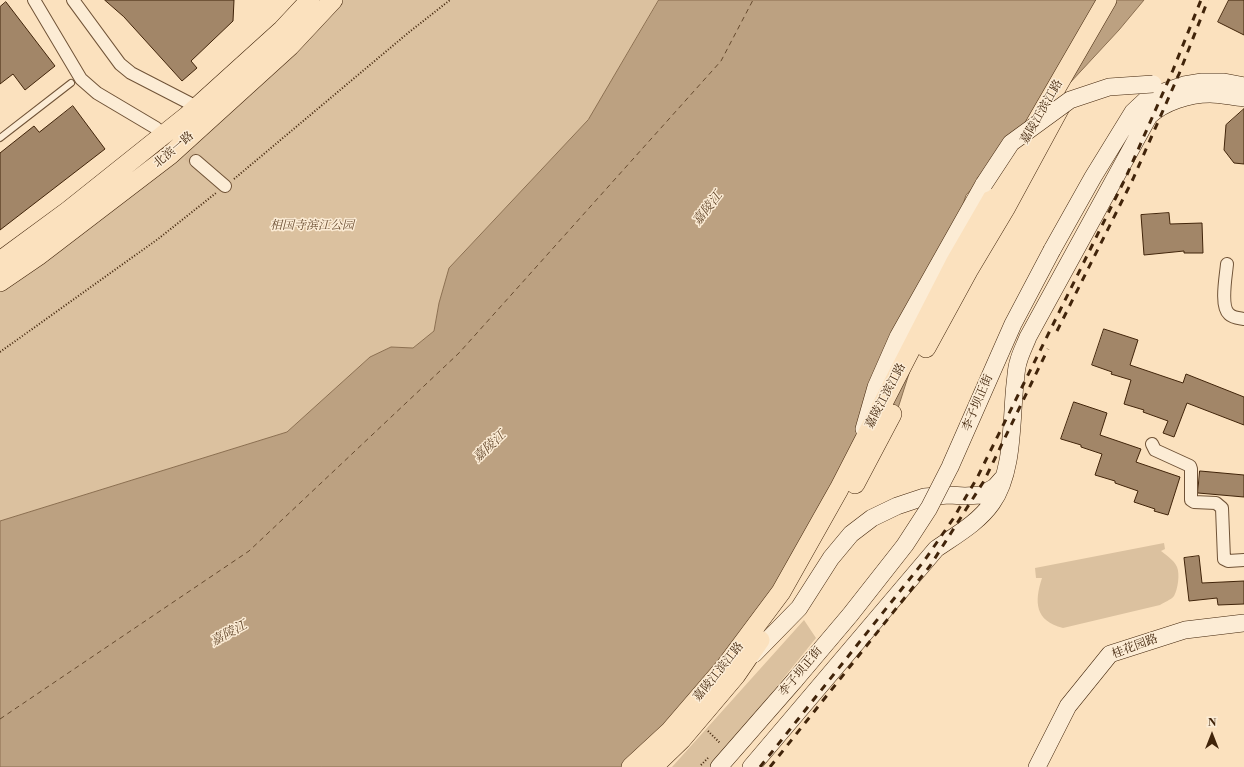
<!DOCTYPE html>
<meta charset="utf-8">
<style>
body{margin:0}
#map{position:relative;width:1244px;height:767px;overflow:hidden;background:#fbe1be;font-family:"Libre Bodoni",serif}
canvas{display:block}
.north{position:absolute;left:1192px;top:715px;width:40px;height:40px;-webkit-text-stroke:3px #fcecd5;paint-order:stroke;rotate:0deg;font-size:11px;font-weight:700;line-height:16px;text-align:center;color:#41240a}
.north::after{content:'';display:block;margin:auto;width:14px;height:18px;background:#41240a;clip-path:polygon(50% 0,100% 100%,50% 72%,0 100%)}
</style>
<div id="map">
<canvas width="1244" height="767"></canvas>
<div class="north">N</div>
</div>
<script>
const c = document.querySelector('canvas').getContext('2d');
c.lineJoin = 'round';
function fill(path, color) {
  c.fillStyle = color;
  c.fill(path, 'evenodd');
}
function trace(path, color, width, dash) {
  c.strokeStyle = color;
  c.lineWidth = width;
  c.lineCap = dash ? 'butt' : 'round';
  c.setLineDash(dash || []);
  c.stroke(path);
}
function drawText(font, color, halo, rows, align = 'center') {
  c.font = font + ' "Libre Bodoni","Noto Serif SC",serif';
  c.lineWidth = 3;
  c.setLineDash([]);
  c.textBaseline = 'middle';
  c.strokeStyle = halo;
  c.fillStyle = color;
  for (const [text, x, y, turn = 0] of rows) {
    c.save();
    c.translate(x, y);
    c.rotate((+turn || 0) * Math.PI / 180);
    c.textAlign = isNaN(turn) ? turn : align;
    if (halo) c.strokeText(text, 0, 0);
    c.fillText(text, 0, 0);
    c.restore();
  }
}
fill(new Path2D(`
 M343 0H659L588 120 449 268 439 303 434 331 413 348 391 347 370 357 287 432 0 521V290L294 50Z
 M1164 543 1165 549 1161 551C1166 555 1174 560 1177 567 1180 574 1178 589 1174 596 1171 600 1164 602 1160 605L1063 628C1035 621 1034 602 1042 578H1036L1035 568Z
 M804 620 816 638 719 758 710 767H672Z`), '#dbc19f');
const water = new Path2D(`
 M659 0H1144L1119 30 966 195 891 430 643 767H0V521L287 432 370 357 391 347 413 348 434 331 439 303 449 268 588 120Z`);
fill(water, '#bca181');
trace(water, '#8b6f51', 1);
trace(new Path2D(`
 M0 719 249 551 459 353 721 61 753 0`), '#664a2e', 1, [5, 4]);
const building = new Path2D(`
 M105 0H234L233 21 191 61 197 68 182 81 124 17Z
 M1229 0H1244V35L1218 22Z
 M6 2 55 66 25 90 13 74 0 84V7Z
 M73 106 105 149 0 230V153L34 126 39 132Z
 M1244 109V164L1234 163 1224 150 1226 125Z
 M1169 213 1170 224 1202 223 1203 253H1184V251L1144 255 1141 215Z
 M1104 329 1138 340 1130 365 1183 383 1186 374 1244 397V425L1187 403 1174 437 1163 433 1168 421 1143 412 1144 410 1124 404 1131 380 1111 374 1112 372 1092 365Z
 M1074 402 1107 413 1100 435 1141 449 1136 462 1180 477 1168 515 1154 511 1155 509 1134 502 1138 491 1115 483V481L1095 475 1102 454 1081 447V445L1061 439Z
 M1200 471 1244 475V497L1198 493Z
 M1199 556 1202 583 1244 581V604L1218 605 1217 598 1189 601 1184 558Z`);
fill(building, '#a28668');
trace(building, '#41240a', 1);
trace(new Path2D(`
 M174 143 196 161`), '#d6bb9a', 12, [12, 6]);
const lane = new Path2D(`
 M0 138 71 83`);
const street = new Path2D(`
 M34 0 81 79 97 93 156 128
 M73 0 120 64 131 73 197 107
 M196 161 225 186
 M1227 264C1226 276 1220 306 1229 314 1233 318 1238 318 1244 319
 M1152 444 1155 450 1190 466 1191 469V500L1194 502 1216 503 1222 508 1224 559 1228 561 1244 560`);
const secondary = new Path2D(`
 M1052 250 1093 177 1133 112 1149 97 1184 85 1202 82H1224L1244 86
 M864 429 876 387 898 337 984 184
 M754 654 799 608 831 558 851 534 872 518 897 506 924 497 949 495 965 496 981 495 995 487 1002 479
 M719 767 795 680
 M751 767 936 549C956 535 978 523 992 503 1014 472 1011 420 1015 384 1016 377 1016 369 1018 363 1020 354 1025 345 1028 337L1149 116C1164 102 1189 94 1210 94 1221 94 1233 97 1244 98
 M1037 767 1068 706 1110 654 1185 630 1244 623`);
const primary = new Path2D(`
 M0 261 68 211 187 116 282 30 310 0
 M0 282 38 256 170 155 290 46 333 0
 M926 348 968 271 1005 209 1063 102
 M855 484 892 414
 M631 767 670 731 725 667 781 592 839 489 955 263 1107 0
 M653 767 681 740 736 675 760 640`);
trace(lane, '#705337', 8);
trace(street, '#705337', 14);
trace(secondary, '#41240a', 18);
trace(primary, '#41240a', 20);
trace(new Path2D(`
 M234 179 408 33 450 0
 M0 352 158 239 216 193
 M708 731 720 743
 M701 765 708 758`), '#41240a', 2, [1, 2]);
trace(lane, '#fcecd5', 6);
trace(street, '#fcecd5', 12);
trace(secondary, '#fcecd5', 17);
trace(primary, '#fbe1be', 19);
trace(new Path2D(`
 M1057 331 1133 179 1179 74 1208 0
 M760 767 924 561 953 519 977 478 1126 177 1173 70 1201 0
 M770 767 930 566 984 481 1048 349`), '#41240a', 3, [7, 7]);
const secondaryBridge = new Path2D(`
 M984 184 1011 143 1070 100 1109 87 1153 84
 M795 680 850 615 905 545 929 508 950 467 1013 324 1052 250`);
trace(secondaryBridge, '#41240a', 18, []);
trace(secondaryBridge, '#fcecd5', 17);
drawText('12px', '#41240a', '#fcecd5', [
 ["嘉陵江滨江路",1042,112,-60],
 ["北滨一路",174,150,-40],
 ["嘉陵江滨江路",886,396,-62],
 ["李子坝正街",978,403,-67],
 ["桂花园路",1135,647,-20],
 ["嘉陵江滨江路",719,672,-51],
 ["李子坝正街",801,672,-50]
]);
drawText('italic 12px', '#684b2f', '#fcecd5', [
 ["相国寺滨江公园",312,226]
]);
drawText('italic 13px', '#664a2e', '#fcecd5', [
 ["嘉陵江",708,209,-52],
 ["嘉陵江",490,447,-43],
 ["嘉陵江",229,634,-28]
]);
</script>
